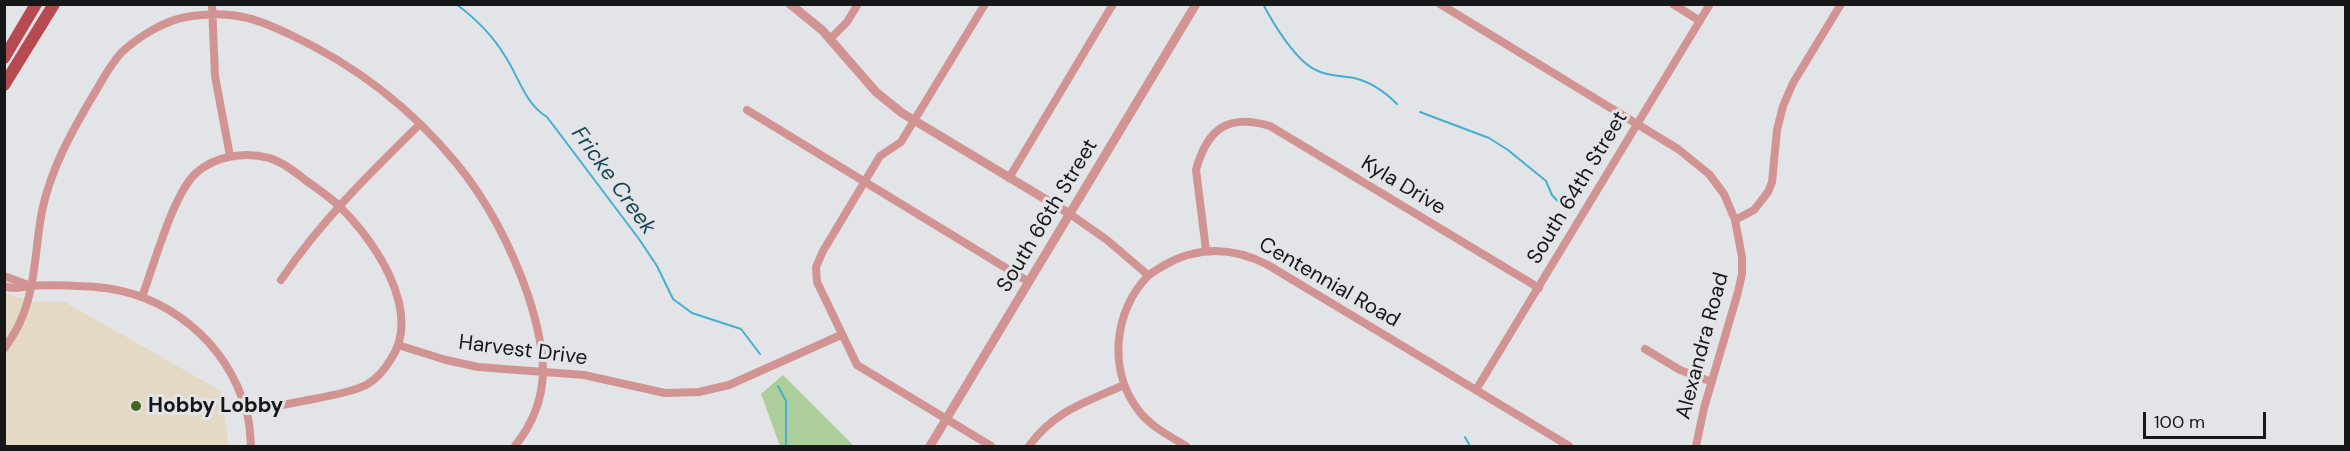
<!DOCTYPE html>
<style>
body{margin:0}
#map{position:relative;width:2350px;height:451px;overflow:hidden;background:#e2e4e8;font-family:"DM Sans",sans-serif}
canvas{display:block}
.frame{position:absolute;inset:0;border:6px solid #161718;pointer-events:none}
.scale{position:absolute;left:2143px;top:412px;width:123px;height:27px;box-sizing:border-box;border:3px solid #161718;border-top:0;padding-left:8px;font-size:18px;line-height:21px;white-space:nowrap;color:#161718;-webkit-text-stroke:4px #e2e4e8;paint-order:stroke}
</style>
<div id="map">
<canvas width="2350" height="451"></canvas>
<div class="frame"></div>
<div class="scale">100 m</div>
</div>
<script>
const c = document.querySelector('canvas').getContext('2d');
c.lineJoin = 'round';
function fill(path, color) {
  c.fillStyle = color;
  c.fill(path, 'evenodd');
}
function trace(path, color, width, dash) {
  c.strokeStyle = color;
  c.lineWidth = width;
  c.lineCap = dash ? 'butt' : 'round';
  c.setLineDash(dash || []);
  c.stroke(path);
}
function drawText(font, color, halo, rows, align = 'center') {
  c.font = font + ' "DM Sans",sans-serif';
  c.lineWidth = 6;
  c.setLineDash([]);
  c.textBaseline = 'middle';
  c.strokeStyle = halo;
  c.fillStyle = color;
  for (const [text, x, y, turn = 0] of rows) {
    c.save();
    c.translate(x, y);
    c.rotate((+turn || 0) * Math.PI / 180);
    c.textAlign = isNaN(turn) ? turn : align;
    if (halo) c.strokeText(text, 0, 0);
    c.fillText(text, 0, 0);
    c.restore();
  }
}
fill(new Path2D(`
 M4 293 35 302 63 301 221 391 229 446H5Z`), '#e4d9c4');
fill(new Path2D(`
 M783 375 854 446H780L761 394Z`), '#abce9b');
trace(new Path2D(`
 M456 4C475 18 493 36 505 56 519 77 525 104 547 117L639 239 657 266 673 299 692 313 741 329 760 354
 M1263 4C1274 25 1297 63 1318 71 1329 76 1342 76 1354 78 1372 82 1385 92 1397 104
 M1420 112 1489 138 1508 150 1546 181 1552 195 1565 209
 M778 386 786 401V446
 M1465 437 1470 446`), '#45afcf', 2);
trace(new Path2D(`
 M212 4 215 76 230 156
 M985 4 901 142 880 156 823 251 816 267 817 282 857 365 991 446
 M1440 4 1678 149 1709 174 1724 194 1735 220 1742 257V274L1738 292 1704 408 1696 446
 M1673 4 1700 21
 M830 39 847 22 858 4
 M747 110 1029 282
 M1009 178 1113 4
 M1070 214 1107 240 1148 275
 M1735 220 1754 210 1768 192 1772 182 1777 130 1783 106 1793 83 1841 4
 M1206 250 1196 170C1207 129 1228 113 1270 126L1539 288
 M4 276 31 286
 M281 280C320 222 370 173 420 124
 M4 286C16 290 20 287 31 286 50 284 77 286 96 287 167 293 226 341 246 410 250 422 250 434 251 446
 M142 297C154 265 173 194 196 173 215 156 245 151 269 158 281 161 294 171 304 179 316 188 329 196 340 207 374 240 423 311 391 359 385 369 377 379 366 385 350 393 331 395 314 399 291 403 269 408 247 411
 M398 345 446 360 478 367 584 375 665 393 699 392 729 385 841 335
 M4 349C10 340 16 332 20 322 36 288 35 247 42 211 51 168 72 131 94 94 103 79 111 63 123 51 140 36 164 21 186 17 205 14 225 13 243 17 260 20 276 28 291 35 355 65 412 109 457 164 488 202 512 249 528 295 546 351 554 397 515 446
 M1645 349 1680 370 1712 382
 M1476 390 1710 4
 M1029 446C1054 411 1086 402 1124 385
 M1186 446C1170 436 1151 427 1139 411 1108 372 1113 311 1148 276 1152 272 1158 269 1163 266 1197 246 1233 247 1268 265L1569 446`), '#d29493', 8);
trace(new Path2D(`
 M790 4 822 30 876 92 902 113 1070 214
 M930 446 1196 4`), '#d29493', 9);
trace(new Path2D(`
 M4 58 36 4
 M4 85 54 4`), '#b74a50', 12);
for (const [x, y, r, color] of [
 [136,406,6,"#44651b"]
]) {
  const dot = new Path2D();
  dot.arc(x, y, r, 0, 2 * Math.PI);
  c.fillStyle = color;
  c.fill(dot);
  trace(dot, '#e2e4e8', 2);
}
drawText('21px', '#161718', '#e2e4e8', [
 ["Kyla Drive",1403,186,31],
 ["South 64th Street",1578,188,-59],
 ["South 66th Street",1048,216,-59],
 ["Centennial Road",1329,283,30],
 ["Alexandra Road",1703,346,-75],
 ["Harvest Drive",523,351,7]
]);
drawText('bold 21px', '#161718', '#e2e4e8', [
 ["Hobby Lobby",148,406]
], 'left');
drawText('italic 22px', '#184553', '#e2e4e8', [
 ["Fricke Creek",613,181,54]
]);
</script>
